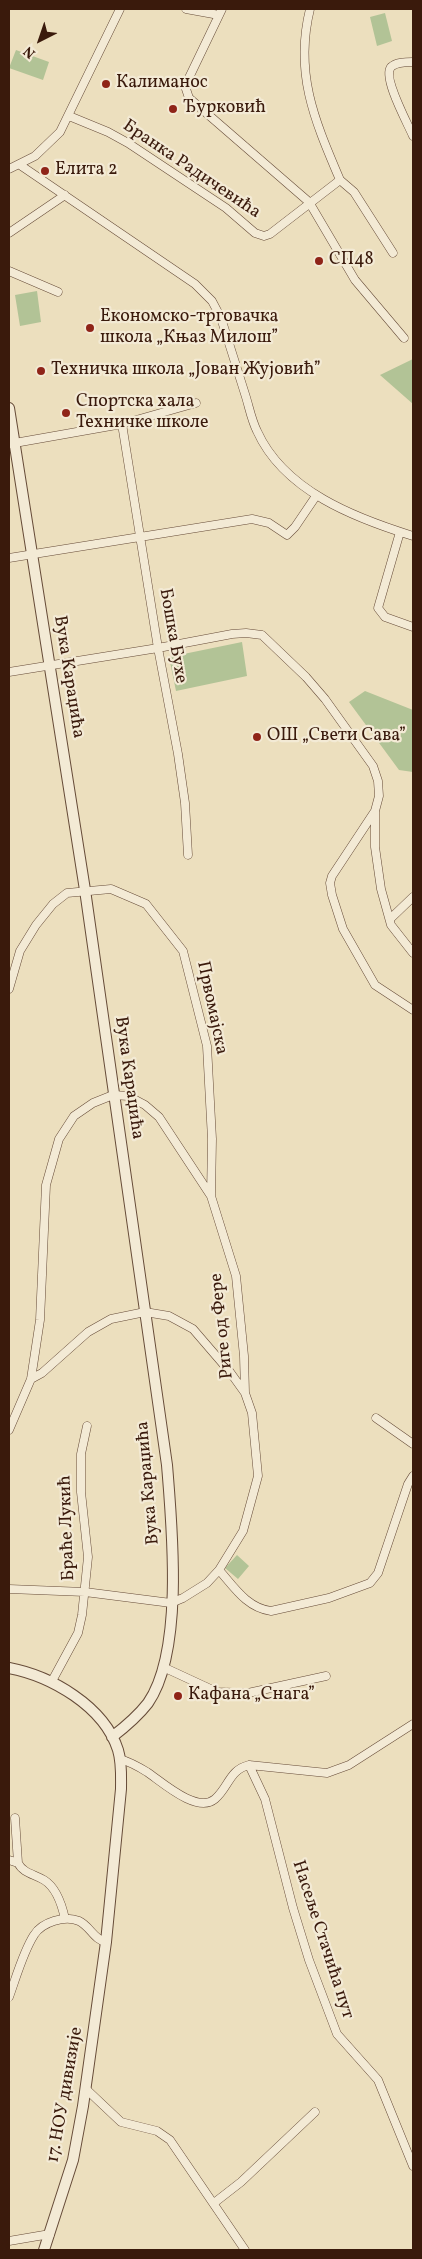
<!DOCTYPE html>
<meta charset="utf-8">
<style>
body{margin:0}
#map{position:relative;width:422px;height:2259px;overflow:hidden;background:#ecdfbe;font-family:Vollkorn,serif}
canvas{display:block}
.frame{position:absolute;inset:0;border:10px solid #3a1a0c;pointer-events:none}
.north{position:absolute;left:15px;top:15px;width:50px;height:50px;-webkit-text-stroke:4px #f3ead5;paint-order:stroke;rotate:221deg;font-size:14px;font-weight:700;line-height:20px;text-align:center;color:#3a1a0c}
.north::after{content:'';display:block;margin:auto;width:18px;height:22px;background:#3a1a0c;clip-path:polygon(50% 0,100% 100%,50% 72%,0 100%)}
</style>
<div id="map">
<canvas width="422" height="2259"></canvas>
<div class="frame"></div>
<div class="north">N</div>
</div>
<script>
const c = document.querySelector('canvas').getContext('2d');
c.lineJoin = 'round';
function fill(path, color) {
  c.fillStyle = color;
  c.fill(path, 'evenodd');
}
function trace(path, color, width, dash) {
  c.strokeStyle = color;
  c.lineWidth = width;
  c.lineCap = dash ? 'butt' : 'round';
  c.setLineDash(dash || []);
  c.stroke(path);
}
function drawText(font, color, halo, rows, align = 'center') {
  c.font = font + ' Vollkorn,serif';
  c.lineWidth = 4.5;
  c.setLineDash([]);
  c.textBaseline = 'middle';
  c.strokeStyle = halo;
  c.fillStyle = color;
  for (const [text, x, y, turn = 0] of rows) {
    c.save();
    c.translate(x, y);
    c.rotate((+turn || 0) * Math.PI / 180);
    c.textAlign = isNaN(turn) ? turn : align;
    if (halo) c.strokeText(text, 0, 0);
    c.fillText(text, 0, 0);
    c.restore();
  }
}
fill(new Path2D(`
 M385 13 392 41 377 46 370 17Z
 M16 50 49 62 43 80 9 68Z
 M37 291 41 322 20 326 15 295Z
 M413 359V404L380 375Z
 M242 642 247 676 176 691 169 657Z
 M365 691 413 710V772L399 770 349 702Z
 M237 1555 249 1566 238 1579 225 1568Z`), '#b2c396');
const minor = new Path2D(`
 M186 9 219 15
 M222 9 185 86 189 98 309 202 355 280 404 338
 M310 9C294 74 315 121 340 180
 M413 62C406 62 396 62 391 67 382 77 408 124 413 136
 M69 116 108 132 128 143 226 208 255 233 264 236 270 234 340 180 354 192 393 253
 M20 165 195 284 212 301 221 318C229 343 237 369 245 394 249 406 251 419 257 431 284 491 355 518 413 536
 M9 169 35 156 60 132 120 9
 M9 233 65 195
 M9 271 58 292
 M122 424 158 648 178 754 185 803 188 855
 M9 444 122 424 196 403
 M400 532 378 608 385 617 413 627
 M9 558 252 519 269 523 287 535 295 527 316 496
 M9 672 158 648 232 634 246 633 262 635 306 677 325 699 373 766 378 781 379 796 375 811 332 876 330 883 332 895 343 929 375 985 413 1010
 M375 811V847L381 889 391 925 413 953
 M390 919 413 897
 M9 989 20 951 36 925 53 904 67 893 111 889 146 904 183 951 207 1046 212 1139 211 1196
 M376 1418 413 1444
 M9 1430 31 1379 40 1320 46 1185 59 1139 74 1116 93 1103 113 1095 128 1096 145 1105 159 1117 211 1196 236 1276 244 1356 245 1393
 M219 1570C234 1587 247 1608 271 1611L329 1598 370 1583 378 1573 408 1484 413 1476
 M9 1589 85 1592 171 1603 183 1598 207 1583 219 1570 243 1531 258 1476 252 1413 245 1393 230 1372 193 1329 169 1316 145 1312 111 1319 88 1332 42 1373 31 1379
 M163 1667 217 1692 248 1693 326 1676
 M52 1681 78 1633 82 1615 88 1557 81 1492V1454L87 1426
 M120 1759C130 1762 139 1767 147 1772 162 1782 197 1814 215 1799 229 1787 229 1770 249 1765L327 1773 349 1765 413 1724
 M249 1765 265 1799 293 1908 309 1960 337 2034 378 2080 413 2166
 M15 1818 18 1863
 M9 1860 18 1863C23 1873 34 1874 44 1880 57 1888 62 1905 65 1919
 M9 1997C16 1978 23 1952 34 1935 42 1922 65 1915 79 1921 90 1926 94 1940 106 1942
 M86 2089 121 2122 157 2131 170 2140 245 2250
 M214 2203 241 2182 315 2112
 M9 2241 50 2234`);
const tertiary = new Path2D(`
 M9 408 85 890 167 1465C172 1527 184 1651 148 1703 138 1716 125 1727 112 1737
 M9 1668C51 1676 104 1706 118 1750 122 1763 121 1776 121 1789L106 1942 83 2106 73 2160 44 2250`);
trace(minor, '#664b38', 9);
trace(tertiary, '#664b38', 12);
trace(minor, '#f3ead5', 8);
trace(tertiary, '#f3ead5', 10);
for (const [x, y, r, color] of [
 [106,84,5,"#8f2418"],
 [173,109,5,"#8f2418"],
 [45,171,5,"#8f2418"],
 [319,261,5,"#8f2418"],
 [90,328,5,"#8f2418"],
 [41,371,5,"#8f2418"],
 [66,413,5,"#8f2418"],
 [257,737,5,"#8f2418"],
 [178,1696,5,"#8f2418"]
]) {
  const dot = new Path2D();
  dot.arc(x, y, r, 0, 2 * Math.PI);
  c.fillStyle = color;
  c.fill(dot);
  trace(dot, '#f3ead5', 2);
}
drawText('18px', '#3a1a0c', '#f3ead5', [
 ["Калиманос",116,84],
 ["Ђурковић",183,109],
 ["Елита 2",55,171],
 ["СП48",329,261],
 ["Економско-трговачка",100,318],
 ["школа „Књаз Милош”",100,339],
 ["Техничка школа „Јован Жујовић”",51,371],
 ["Спортска хала",76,403],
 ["Техничке школе",76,424],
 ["ОШ „Свети Сава”",267,737],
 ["Кафана „Снага”",188,1696]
], 'left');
drawText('18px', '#3a1a0c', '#f3ead5', [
 ["Бранка Радичевића",191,170,34],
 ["Бошка Бухе",172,636,80],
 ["Вука Караџића",68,677,81],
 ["Првомајска",211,1008,78],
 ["Вука Караџића",128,1078,82],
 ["Риге од Фере",223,1326,-96],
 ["Вука Караџића",149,1483,-95],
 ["Браће Лукић",68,1528,-92],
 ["Насеље Стачића пут",322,1940,72],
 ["17. НОУ дивизије",66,2095,-80]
]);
</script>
